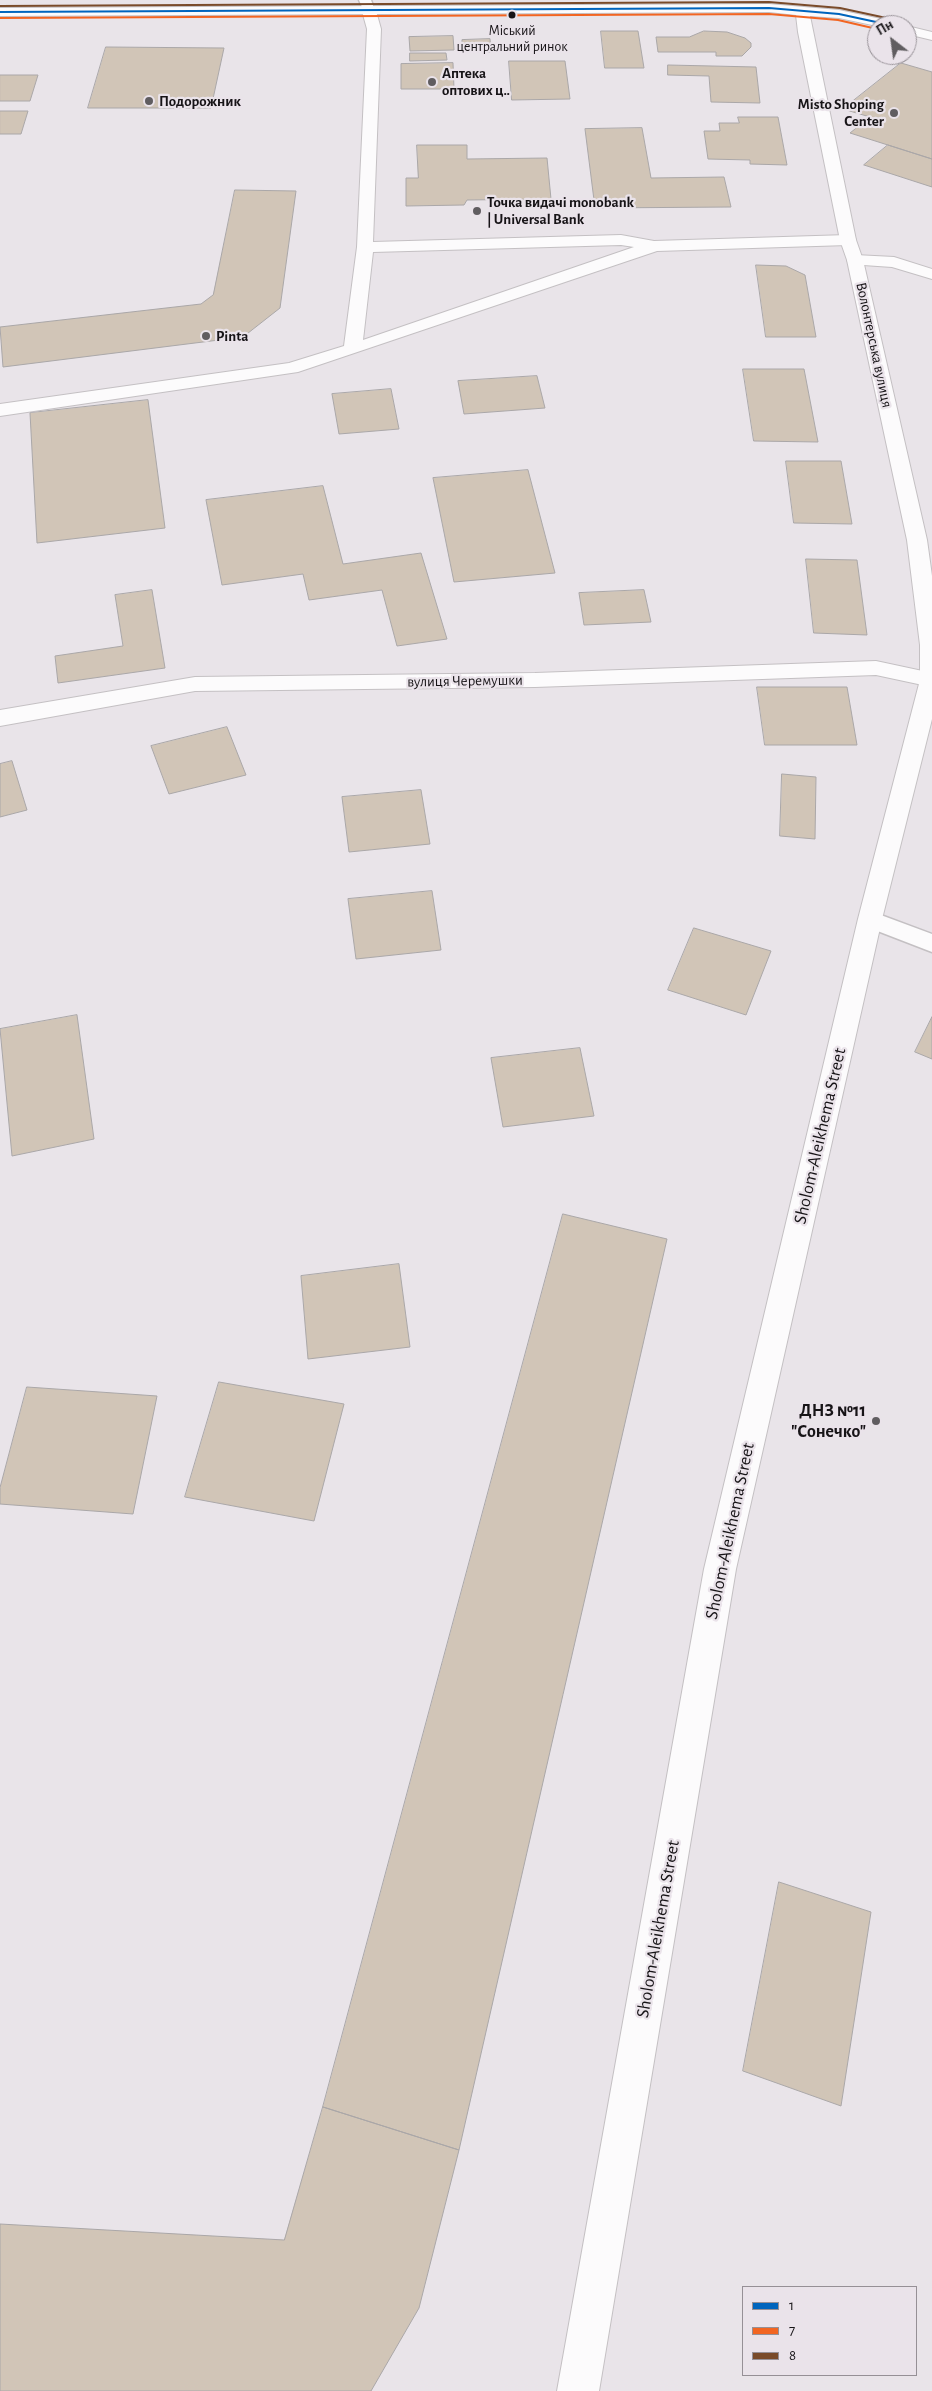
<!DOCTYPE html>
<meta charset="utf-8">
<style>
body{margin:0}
#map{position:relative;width:932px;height:2391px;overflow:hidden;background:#e9e4e9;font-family:"Alegreya Sans",sans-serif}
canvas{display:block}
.legend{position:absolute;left:742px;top:2286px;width:175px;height:90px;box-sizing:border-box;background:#eae3ea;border:1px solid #969096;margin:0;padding:6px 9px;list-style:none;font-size:15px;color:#171417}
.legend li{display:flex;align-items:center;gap:10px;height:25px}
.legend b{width:25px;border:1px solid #969096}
.north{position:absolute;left:867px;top:15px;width:50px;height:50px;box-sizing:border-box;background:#eae3ea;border:1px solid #969096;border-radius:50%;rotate:330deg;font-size:14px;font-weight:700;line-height:20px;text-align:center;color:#171417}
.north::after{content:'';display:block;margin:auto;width:18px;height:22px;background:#605d60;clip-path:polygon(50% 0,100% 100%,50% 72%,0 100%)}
</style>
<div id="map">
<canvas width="932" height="2391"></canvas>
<ul class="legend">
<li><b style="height:6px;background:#0065bd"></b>1</li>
<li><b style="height:6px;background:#f26522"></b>7</li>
<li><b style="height:6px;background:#7a4b2a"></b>8</li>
</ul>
<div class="north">Пн</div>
</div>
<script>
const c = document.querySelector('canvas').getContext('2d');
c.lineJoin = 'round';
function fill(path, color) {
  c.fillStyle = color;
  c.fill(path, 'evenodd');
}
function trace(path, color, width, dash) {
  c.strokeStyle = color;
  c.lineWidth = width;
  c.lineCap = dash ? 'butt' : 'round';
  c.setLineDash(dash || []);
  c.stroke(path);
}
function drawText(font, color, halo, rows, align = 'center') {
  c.font = font + ' "Alegreya Sans",sans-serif';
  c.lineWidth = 4.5;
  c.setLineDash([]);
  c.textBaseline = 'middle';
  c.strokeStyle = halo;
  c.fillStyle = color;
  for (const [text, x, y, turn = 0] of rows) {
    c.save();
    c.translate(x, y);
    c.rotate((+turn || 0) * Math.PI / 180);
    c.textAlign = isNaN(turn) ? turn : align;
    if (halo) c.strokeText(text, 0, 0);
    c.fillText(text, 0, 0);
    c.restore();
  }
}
const building = new Path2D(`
 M601 31H638L644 68H605Z
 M704 31 727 32 745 38 751 43V47L742 56H716V52H658L656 37H689Z
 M453 36 454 50 410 51 409 37Z
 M490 39 491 52H462V40Z
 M106 47 224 48 211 108H88Z
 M410 53H446L447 60 410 61Z
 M509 61H565L570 99 512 100Z
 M453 63 454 89H401V64Z
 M901 63 932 72V159L850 133 870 117 843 109Z
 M668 65 756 67 760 103 711 102 709 76 668 75Z
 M0 75H38L30 101H0Z
 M0 111H28L21 134H0Z
 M738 117H778L787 165 750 164V160L708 159 704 131H720L719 123H739Z
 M642 128 651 178 724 177 731 207 595 208 585 129Z
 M417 145H467V159L547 158 551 199 467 200 464 205 406 206V178H418Z
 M888 145 932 159V187L864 165Z
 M235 190 296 191 280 308 243 337 3 367 0 327 201 304 213 295Z
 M756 265 786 266 805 275 816 337H766Z
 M743 369H804L818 442 754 441Z
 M537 376 545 408 464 414 458 381Z
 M391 389 399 429 339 434 332 394Z
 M148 400 165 528 37 543 30 413Z
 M786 461H841L852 524 794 523Z
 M528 470 555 573 454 582 433 478Z
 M323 486 343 564 421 553 447 639 397 646 382 590 309 600 303 574 222 585 206 500Z
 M806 559 857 560 867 635 814 633Z
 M152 590 165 668 58 683 55 656 123 646 115 595Z
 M644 590 651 622 584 625 579 593Z
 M757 687H847L857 745H765Z
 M227 727 246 775 169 794 151 746Z
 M12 761 27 810 0 817V764Z
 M782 774 816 777 815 839 780 836Z
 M421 790 430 844 349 852 342 797Z
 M432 891 441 950 356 959 348 899Z
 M694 928 771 951 746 1015 668 990Z
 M77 1015 94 1139 12 1156 0 1029Z
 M932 1017V1059L915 1052Z
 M580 1048 594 1116 503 1127 491 1058Z
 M563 1214 667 1239 459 2150 323 2107Z
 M399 1264 410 1347 308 1359 301 1276Z
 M219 1382 344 1404 314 1521 185 1497Z
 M27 1387 157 1396 133 1514 0 1504V1488Z
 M779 1882 871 1912 841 2106 743 2071Z
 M323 2107 459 2150 419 2308 371 2391H0V2224L284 2240Z`);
fill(building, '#d1c5b7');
trace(building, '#aaa7a8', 1);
const service = new Path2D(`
 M359 0H371L375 11 373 14H365Z
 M870 911 932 934V952L862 925 859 919 862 913Z`);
const minor = new Path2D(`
 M369 7 376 11 381 29 373 242 621 235 654 241 848 235 854 236 856 240 854 244 848 245 657 251 298 372 0 416V404L289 363 344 346 357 247 367 29 362 11ZM621 245 634 247 363 340 373 252Z
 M855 255 894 257 932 269V279L892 267 849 264 847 260 849 256Z
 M876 661 932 673V687L876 675 535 687 195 691 0 726V710L195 677 535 673Z`);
const tertiary = new Path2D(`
 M769 4 839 10 895 22 897 25 877 26 839 18 810 16 856 240 863 260 927 540 932 576V719L882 919 736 1569 599 2391H557L704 1569 858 919 920 680V645L907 540 847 260 840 240 798 32 796 15 769 12 0 16V8Z
 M907 26 932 32V40L907 34Z`);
trace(service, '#c4c0c3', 3);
trace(minor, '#c4c0c3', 2);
trace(tertiary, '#c4c0c3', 2);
fill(service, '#fcfbfc');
fill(minor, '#fcfbfc');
fill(tertiary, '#fcfbfc');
trace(new Path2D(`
 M0 12 769 8 839 14 890 25`), '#0065bd', 2);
trace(new Path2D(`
 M0 18 769 14 838 20 877 29`), '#f26522', 2);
trace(new Path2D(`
 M0 6 769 2 840 8 891 19`), '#7a4b2a', 2);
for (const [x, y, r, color] of [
 [512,15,4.5,"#171417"],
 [432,82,5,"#605d60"],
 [149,101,5,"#605d60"],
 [894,113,5,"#605d60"],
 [477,211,5,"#605d60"],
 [206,336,5,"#605d60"],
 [876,1421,5,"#605d60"]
]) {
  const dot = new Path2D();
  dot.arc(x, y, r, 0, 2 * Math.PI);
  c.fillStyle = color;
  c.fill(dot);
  trace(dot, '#eae3ea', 2);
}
drawText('14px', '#171417', '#eae3ea', [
 ["Міський",512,31],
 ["центральний ринок",512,47]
]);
drawText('bold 15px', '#171417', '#eae3ea', [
 ["Аптека",442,73],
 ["оптових ц‥",442,90],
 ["Подорожник",159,101],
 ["Misto Shoping",884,104,"right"],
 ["Center",884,121,"right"],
 ["Точка видачі monobank",487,202],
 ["| Universal Bank",487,219],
 ["Pinta",216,336]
], 'left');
drawText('15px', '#171417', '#eae3ea', [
 ["Волонтерська вулиця",874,345,78],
 ["вулиця Черемушки",465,681,-1]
]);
drawText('18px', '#171417', '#eae3ea', [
 ["Sholom-Aleikhema Street",820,1136,-77],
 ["Sholom-Aleikhema Street",730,1531,-78],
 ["Sholom-Aleikhema Street",658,1929,-80]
]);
drawText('bold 18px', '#171417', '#eae3ea', [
 ["ДНЗ №11",866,1411],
 ["\"Сонечко\"",866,1432]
], 'right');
</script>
